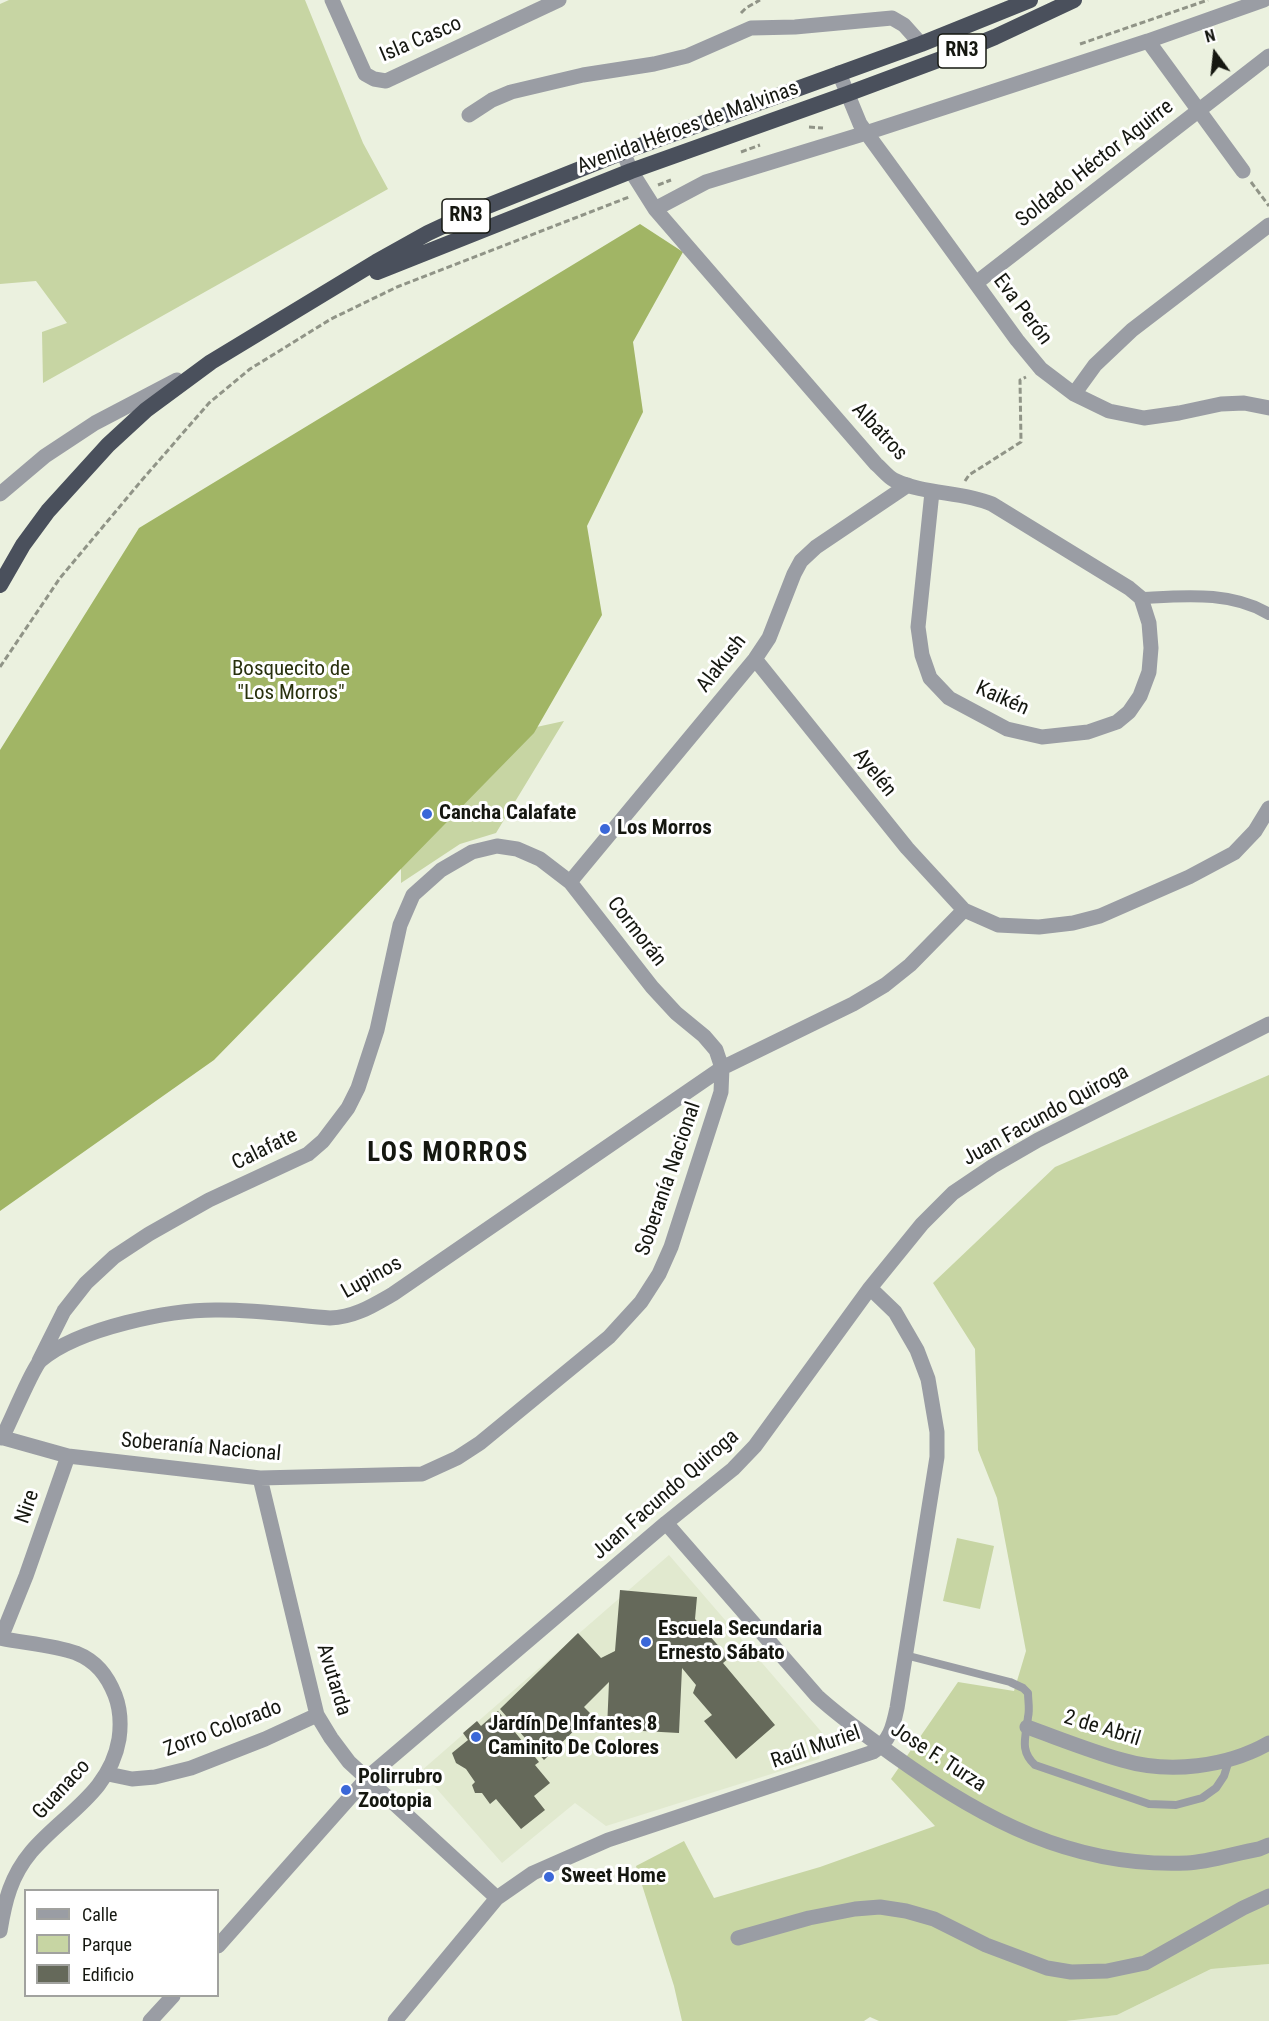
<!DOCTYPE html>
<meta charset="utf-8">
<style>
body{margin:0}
#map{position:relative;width:1269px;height:2021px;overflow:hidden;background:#ebf1df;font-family:"Roboto Condensed",sans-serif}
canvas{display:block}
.legend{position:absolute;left:24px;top:1889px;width:195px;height:108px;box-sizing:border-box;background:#fff;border:2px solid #a1a29f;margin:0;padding:8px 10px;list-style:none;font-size:18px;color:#151710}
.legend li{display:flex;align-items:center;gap:12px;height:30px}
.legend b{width:30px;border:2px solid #a1a29f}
.north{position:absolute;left:1185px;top:24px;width:60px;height:60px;-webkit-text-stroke:4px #fff;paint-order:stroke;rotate:345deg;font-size:16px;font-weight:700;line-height:24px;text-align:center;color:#151710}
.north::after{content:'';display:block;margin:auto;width:21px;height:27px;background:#151710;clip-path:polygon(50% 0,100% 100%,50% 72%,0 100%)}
</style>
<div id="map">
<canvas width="1269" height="2021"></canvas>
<ul class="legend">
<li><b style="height:8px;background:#9a9da4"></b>Calle</li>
<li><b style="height:16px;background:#c7d5a3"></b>Parque</li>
<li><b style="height:16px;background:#65695a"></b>Edificio</li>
</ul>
<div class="north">N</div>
</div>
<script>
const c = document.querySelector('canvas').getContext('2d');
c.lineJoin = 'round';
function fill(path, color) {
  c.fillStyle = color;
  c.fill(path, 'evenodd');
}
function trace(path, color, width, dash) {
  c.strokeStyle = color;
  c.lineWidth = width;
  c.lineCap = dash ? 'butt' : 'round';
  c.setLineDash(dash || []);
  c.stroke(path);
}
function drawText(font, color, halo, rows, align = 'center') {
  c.font = font + ' "Roboto Condensed",sans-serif';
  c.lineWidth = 6;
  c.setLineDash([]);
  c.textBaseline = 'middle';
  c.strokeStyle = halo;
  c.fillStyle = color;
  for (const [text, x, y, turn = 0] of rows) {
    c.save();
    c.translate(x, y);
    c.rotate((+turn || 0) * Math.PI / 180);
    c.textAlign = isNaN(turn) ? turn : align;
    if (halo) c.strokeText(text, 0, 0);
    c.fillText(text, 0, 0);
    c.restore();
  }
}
fill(new Path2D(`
 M669 1555 825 1736 819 1759 606 1826 575 1803 502 1863 421 1771Z
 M1269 1964V2021H1066L1117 2015 1211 1969Z`), '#e1e9cf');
fill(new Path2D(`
 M9 0H305L363 143 388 189 43 383 42 332 67 323 36 281 0 284V4Z
 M564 721 496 833 460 844 401 883V848L509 733Z
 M1269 1075V1964L1211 1969 1117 2015 1066 2021H879L870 2017 864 2021H682L674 1986 636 1866 684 1841 714 1898 820 1867 935 1826 891 1779 958 1682 1014 1691 1026 1651 997 1498 978 1450 975 1349 933 1283 1055 1167Z
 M957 1538 994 1546 980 1609 943 1601Z`), '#c7d5a3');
fill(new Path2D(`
 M640 224 683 252 633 342 643 412 587 526 602 615 534 733 214 1060 0 1211V750L139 528Z`), '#a1b565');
fill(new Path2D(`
 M620 1590 697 1597 695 1619 729 1658 723 1663 775 1725 736 1759 704 1721 712 1715 693 1693 696 1685 682 1668 679 1733 607 1729 609 1682 584 1707 591 1714 544 1760 500 1709 578 1633 601 1658 615 1651Z
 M498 1711 539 1762 535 1765 550 1783 534 1796 545 1810 521 1829 496 1799 490 1804 482 1793H475L472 1785 475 1782 466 1769 456 1763 452 1753 468 1740 463 1733 477 1721 481 1726Z`), '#65695a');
trace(new Path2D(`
 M741 13 746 8 760 0
 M1080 44 1208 0
 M809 127 823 128
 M741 152 760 145
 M1251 182 1269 206
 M658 185 671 180
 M965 481 969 475 1021 442 1020 380 1026 377
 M0 667 60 578 142 480 209 403 250 369 331 319 397 287 629 197`), '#909487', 3, [6, 3]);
trace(new Path2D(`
 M905 1655 1010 1682 1023 1688 1028 1693C1028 1701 1030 1709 1028 1717 1026 1737 1019 1750 1035 1765L1149 1804 1176 1805 1202 1798 1216 1788 1224 1776 1229 1760`), '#9a9da4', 8);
trace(new Path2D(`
 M1141 598C1184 596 1231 591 1269 614`), '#9a9da4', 12);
trace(new Path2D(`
 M332 0 365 74 374 79 386 81 559 0
 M1148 41 1243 171
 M839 73 860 124 1017 340 1041 369 1074 394 1109 411 1144 418 1179 413 1221 404 1244 403 1269 408
 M469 115 492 100 511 92 583 75 654 64 687 56 751 28 795 27 892 18 904 25 921 44
 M623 152 631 171 655 209 876 464C882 469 888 477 894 480 925 495 961 491 992 504L1129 588 1141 598 1149 623 1151 648 1149 672 1140 696 1129 712 1117 722 1088 732 1042 737 1007 729 949 698 930 678 922 655 918 627 932 492
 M655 209 706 182 866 133 1148 41 1264 0
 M976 283 1269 56
 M1074 394 1095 365 1132 330 1269 225
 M0 494 45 456 95 423 177 380
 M755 659 907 848 964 910
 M570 882 755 659 769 638 794 574 801 561 816 547 908 485
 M0 1437 68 1456 260 1478 422 1474 457 1458 480 1443 609 1337 641 1302 659 1274 671 1247 721 1092 722 1068 716 1050 704 1036 676 1013 652 987 570 882 540 859 517 849 497 846 472 852 441 870 413 895 400 925 377 1030 358 1088 348 1108 323 1141 308 1154 209 1200 149 1234 114 1257 86 1283 64 1311 39 1361
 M2 1438C9 1425 33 1367 41 1360 79 1328 171 1309 220 1310 257 1310 294 1315 330 1318 355 1317 372 1306 393 1294L722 1068 853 1004 885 985 910 965 964 910 998 925 1039 927 1073 923 1100 916 1189 877 1234 853 1255 831 1269 808
 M260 1478 317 1715 331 1738 349 1762 497 1898
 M666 1523 817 1696C841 1718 867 1736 893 1755 982 1819 1073 1868 1187 1863 1209 1862 1236 1853 1259 1849L1269 1845
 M0 1638C24 1643 53 1645 76 1653 96 1661 107 1675 115 1695 120 1708 121 1725 119 1739 110 1793 63 1814 31 1852 11 1876 5 1900 0 1931
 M1 1638 26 1576 68 1456
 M1027 1727C1058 1738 1090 1751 1122 1760 1169 1774 1227 1767 1269 1743
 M108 1774 132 1779 155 1777 191 1768 265 1739 317 1715
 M738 1938 809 1918 855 1909 880 1907 906 1911 934 1919 986 1945 1047 1968 1071 1972 1107 1971 1145 1963 1243 1908 1269 1896
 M218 1946 368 1777 666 1523 733 1469 755 1446 870 1288 922 1224 953 1193 993 1166 1038 1140 1269 1024
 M150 2021 173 1996
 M395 2021 497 1898 533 1873 608 1840 873 1752C890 1741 893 1727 897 1708L937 1457V1432L928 1379 917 1350 895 1312 870 1288`), '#9a9da4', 15);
trace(new Path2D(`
 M377 272 631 171 847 94 949 56 995 37 1074 0
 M0 585 23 545 48 511 108 445 146 410 211 362 376 262 428 233 475 211 623 152 921 44 1030 0`), '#4a505c', 16);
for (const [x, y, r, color] of [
 [427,814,6,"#3a67d8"],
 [605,829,6,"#3a67d8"],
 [646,1642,6,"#3a67d8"],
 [476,1737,6,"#3a67d8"],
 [346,1790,6,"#3a67d8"],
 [549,1877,6,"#3a67d8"]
]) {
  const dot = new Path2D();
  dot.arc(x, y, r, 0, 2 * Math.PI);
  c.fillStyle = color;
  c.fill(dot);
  trace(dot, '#fff', 2);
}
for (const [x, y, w] of [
 [962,51,48],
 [466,216,48]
]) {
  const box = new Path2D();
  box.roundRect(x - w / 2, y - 17, w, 34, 4.5);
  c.fillStyle = '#fff';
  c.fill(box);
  trace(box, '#151710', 1.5);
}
drawText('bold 20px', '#151710', null, [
 ["RN3",962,51],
 ["RN3",466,216]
]);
drawText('21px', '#151710', '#fff', [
 ["Isla Casco",421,40,-23],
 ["Avenida Héroes de Malvinas",688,128,-20],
 ["Soldado Héctor Aguirre",1095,164,-38],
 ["Eva Perón",1022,310,53],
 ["Albatros",879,432,47],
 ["Alakush",722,664,-52],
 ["Kaikén",1002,699,24],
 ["Ayelén",874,773,51],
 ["Cormorán",636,932,52],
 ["Juan Facundo Quiroga",1046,1116,-29],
 ["Calafate",265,1150,-26],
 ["Soberanía Nacional",669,1179,-71],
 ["Lupinos",372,1278,-29],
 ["Soberanía Nacional",201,1448,5],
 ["Juan Facundo Quiroga",666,1495,-41],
 ["Nire",28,1507,-71],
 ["Avutarda",333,1680,73],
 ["Zorro Colorado",223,1729,-21],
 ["2 de Abril",1102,1729,17],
 ["Raúl Muriel",816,1748,-19],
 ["Jose F. Turza",938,1758,33],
 ["Guanaco",62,1790,-47]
]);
drawText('21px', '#28300d', '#fff', [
 ["Bosquecito de",291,670],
 ["\"Los Morros\"",291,694]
]);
drawText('bold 21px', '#151710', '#fff', [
 ["Cancha Calafate",439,814],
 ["Los Morros",617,829],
 ["Escuela Secundaria",658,1630],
 ["Ernesto Sábato",658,1654],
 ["Jardín De Infantes 8",488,1725],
 ["Caminito De Colores",488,1749],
 ["Polirrubro",358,1778],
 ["Zootopia",358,1802],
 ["Sweet Home",561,1877]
], 'left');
c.letterSpacing = '1.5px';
drawText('bold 27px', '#151710', '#fff', [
 ["LOS MORROS",448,1154]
]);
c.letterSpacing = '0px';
</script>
